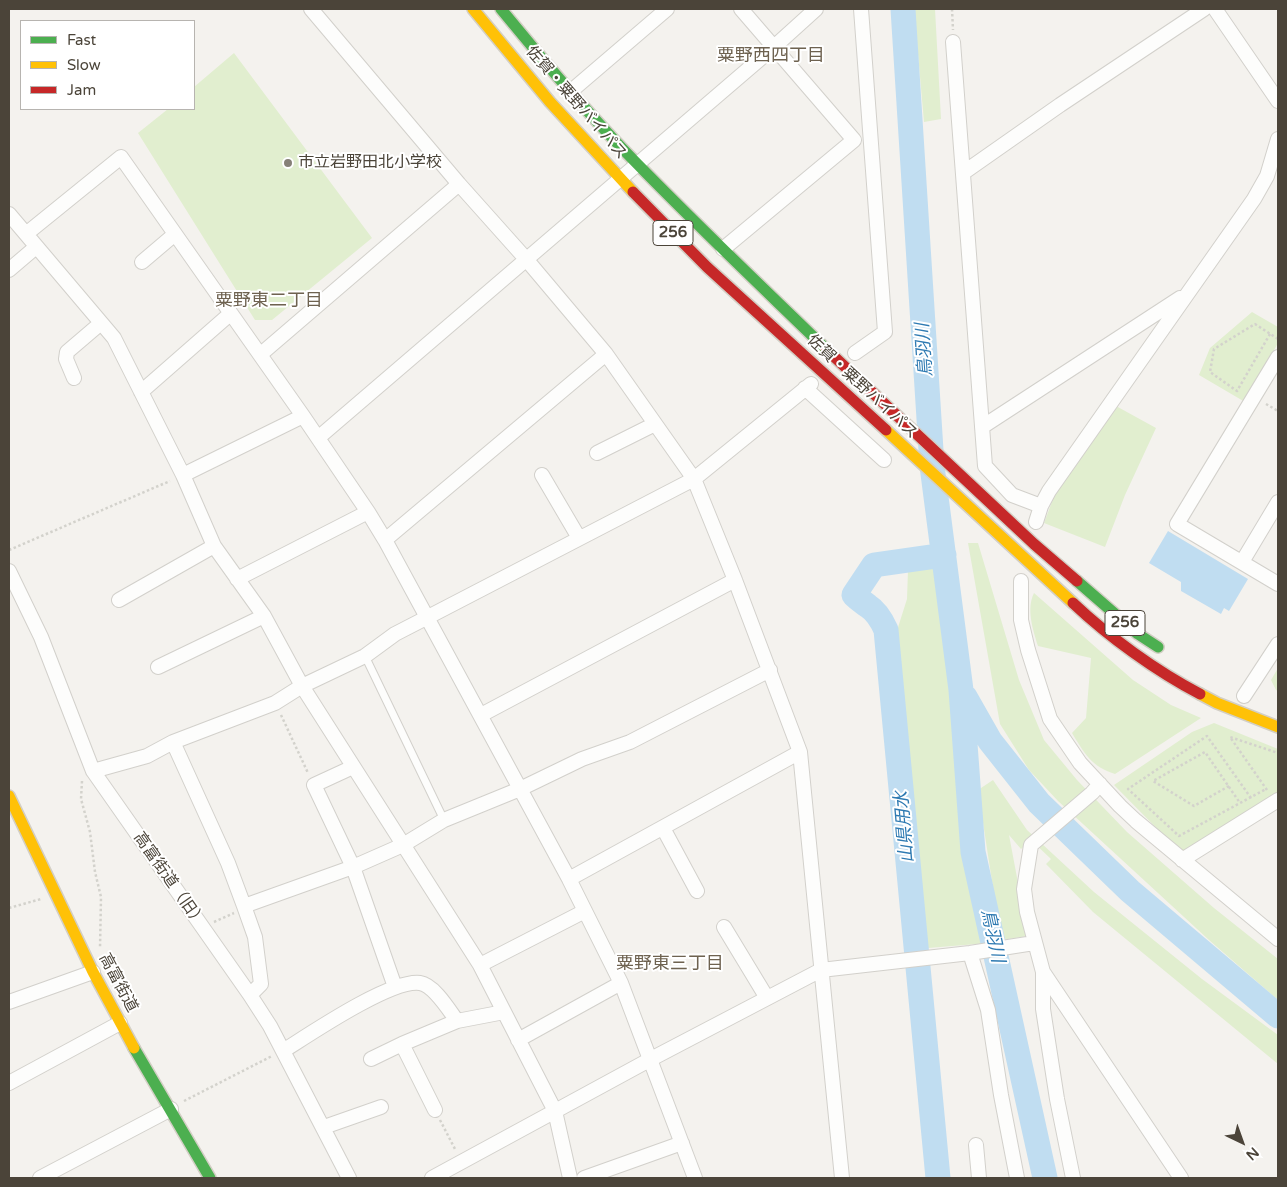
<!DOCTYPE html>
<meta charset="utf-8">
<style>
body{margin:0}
#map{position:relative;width:1287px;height:1187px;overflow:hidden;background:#f4f2ee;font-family:"Varela Round",sans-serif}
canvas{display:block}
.frame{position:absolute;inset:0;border:10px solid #4b4439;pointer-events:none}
.legend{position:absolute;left:20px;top:20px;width:175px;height:90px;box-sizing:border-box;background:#fff;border:1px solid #b7b4b0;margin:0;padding:6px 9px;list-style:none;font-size:15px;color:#4b4439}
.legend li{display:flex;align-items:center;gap:10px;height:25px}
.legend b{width:25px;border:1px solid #b7b4b0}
.north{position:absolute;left:1217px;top:1117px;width:50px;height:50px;-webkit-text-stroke:4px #fff;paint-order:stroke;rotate:138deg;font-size:14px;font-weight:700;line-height:20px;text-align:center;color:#4b4439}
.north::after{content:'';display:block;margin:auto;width:18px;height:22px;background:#4b4439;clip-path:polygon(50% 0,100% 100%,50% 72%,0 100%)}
</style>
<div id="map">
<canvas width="1287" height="1187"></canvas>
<div class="frame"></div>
<ul class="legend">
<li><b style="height:6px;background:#4caf50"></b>Fast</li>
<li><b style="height:6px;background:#ffc107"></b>Slow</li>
<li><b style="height:6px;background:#c62828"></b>Jam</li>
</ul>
<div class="north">N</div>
</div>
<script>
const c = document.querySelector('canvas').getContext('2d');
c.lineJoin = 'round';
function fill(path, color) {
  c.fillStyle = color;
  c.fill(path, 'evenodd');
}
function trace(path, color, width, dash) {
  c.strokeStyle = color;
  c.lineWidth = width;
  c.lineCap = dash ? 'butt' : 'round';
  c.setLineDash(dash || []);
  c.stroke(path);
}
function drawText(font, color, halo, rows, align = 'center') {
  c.font = font + ' "Varela Round","Noto Sans JP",sans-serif';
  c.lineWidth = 4;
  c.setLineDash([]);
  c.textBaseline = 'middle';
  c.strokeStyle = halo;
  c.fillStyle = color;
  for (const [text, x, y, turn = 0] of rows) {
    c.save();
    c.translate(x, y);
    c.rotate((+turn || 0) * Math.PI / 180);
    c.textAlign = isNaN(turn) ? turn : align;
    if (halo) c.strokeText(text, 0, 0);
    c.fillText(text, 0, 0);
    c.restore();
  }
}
fill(new Path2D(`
 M914 9H935L941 119 924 122Z
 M234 53 372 238 272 320H255L138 133 168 109H194V87Z
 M1252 312 1278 327V343L1245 402 1199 375 1210 348Z
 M1116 406 1156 428 1125 495 1105 547 1044 523 1056 491Z
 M968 543H978L1019 680 1044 740 1077 780 1127 832 1214 908 1278 959V1000L1209 940 1058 801 1029 770 1000 724Z
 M933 567 952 652 967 792 989 943 928 948 894 640 907 599 908 570Z
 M1034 593 1133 680 1171 705 1201 718 1115 774C1092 767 1084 753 1072 733L1086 718 1091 658 1038 646C1033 630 1026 609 1034 593Z
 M1278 668V691L1276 690 1271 680Z
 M1214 723 1278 749V795L1181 853 1114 785 1192 732Z
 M993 780 1027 830 1094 892 1202 979 1278 1035V1064L1093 912 1046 864 1051 859 1031 840 1021 849 1009 835 1028 936 1001 940 978 790Z`), '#e1eecf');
fill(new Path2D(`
 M1168 531 1248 579 1229 611 1224 608 1221 614 1181 591V582L1149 563Z`), '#c0ddf1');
trace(new Path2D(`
 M903 9 932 466 961 690 973 852 1045 1178
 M965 697 990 741 1039 803 1130 891 1278 1016
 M938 1178 886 630C882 621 876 611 868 606 863 602 859 600 854 595L874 565 944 555`), '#c0ddf1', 25);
const lane = new Path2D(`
 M365 656 444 820`);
const street = new Path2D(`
 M311 9 459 184 526 259 606 354 694 479 735 580 800 752 842 1178
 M1215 9 1278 101
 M953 42 985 466 1012 495 1041 506
 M570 92 667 9
 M963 173 1060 105 1204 9
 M9 214 114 338 183 475 214 546 264 616 302 686 480 965 555 1111 570 1178
 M26 234 121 157 303 416 368 512 385 540 569 879 621 983 695 1178
 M723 249 854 140 741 9
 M142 262 175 234
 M9 270 36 247
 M855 353 885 332 861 9
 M261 354 459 184
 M1278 357 1177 524 1278 584
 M74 378 66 359 67 352 101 323
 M805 388 884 460
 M141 392 230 314
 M982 427 1180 298
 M318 438 774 47 816 9
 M597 453 655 424
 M183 475 303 416
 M542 475 579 538
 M1036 522 1041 506 1049 491 1254 199 1267 176 1278 139
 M385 540 606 354
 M1242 562 1278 502
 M9 571 41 637 93 771 250 995 270 1026 349 1178
 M237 579 368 512
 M1021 581V620L1028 650 1050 719 1080 763 1120 806 1136 821 1278 939
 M119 600 214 546
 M158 667 264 616
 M1244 696 1278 644
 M481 715 735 580
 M173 742 228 863 244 906 255 937 261 984 250 995
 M353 767 314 785 353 867 395 987
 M93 771 147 756 173 742 275 703 302 686 365 656 395 634 428 617 694 479 811 384
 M663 828 697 891
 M1182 860 1278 800
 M569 879 800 752
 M244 906 353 867 403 845 444 820 520 789 582 759 630 742 770 670
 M724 927 767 998
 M970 953 988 1010 1001 1095 1017 1178
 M480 965 585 911
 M1043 972 1181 1178
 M9 1002 93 972
 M518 1040 621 983
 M283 1051C310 1034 391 979 420 983 434 985 449 1010 457 1021
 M371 1059 402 1044
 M9 1083 120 1023
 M435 1110 402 1044 457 1021 504 1012
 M324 1127 381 1107
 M976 1145 979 1178
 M40 1178 171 1109
 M432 1178 651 1059 821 970 970 953 1034 943
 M584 1178 682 1143
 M1073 1178 1057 1099 1043 1009V972L1027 912 1024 889 1031 845 1092 793 1100 784`);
const fast = new Path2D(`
 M501 9C539 55 577 101 618 144 685 214 756 281 826 349
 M1077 581 1138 634 1158 647
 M134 1048 210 1178`);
const slow = new Path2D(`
 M473 9 550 102 633 192
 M886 430 1073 603
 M1200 694 1217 703 1278 727
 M9 796 93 972 134 1048`);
const jam = new Path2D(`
 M633 192 707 267 886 430
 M826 349 1034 544 1077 581
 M1073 603C1109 637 1156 671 1200 694`);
trace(lane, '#d2d0cb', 9);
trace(street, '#d2d0cb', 16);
trace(fast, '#d3cfc5', 14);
trace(slow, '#d3cfc5', 14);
trace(jam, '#d3cfc5', 14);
trace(new Path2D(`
 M952 9 953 30
 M1270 334 1237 391 1210 372 1214 349 1255 324 1278 339
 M1266 404 1278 411
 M9 550 170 481
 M281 715 308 773
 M82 781 81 799 90 832 95 872 101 897 100 948
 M1229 786 1194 806 1153 781 1205 752 1240 803
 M1267 790 1230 737 1278 753
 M1251 798 1207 736 1128 789 1179 836 1266 789
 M9 908 41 899
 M214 922 234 913
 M184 1101 272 1056
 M440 1120 456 1151`), '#d3d2cc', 2.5, [2.5, 2.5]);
trace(lane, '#fdfdfc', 7);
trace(street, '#fdfdfc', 14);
trace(fast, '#4caf50', 11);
trace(slow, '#ffc107', 11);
trace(jam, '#c62828', 11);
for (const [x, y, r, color] of [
 [288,163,5,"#868178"]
]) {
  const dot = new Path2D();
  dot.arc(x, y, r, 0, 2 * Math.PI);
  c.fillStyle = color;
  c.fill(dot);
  trace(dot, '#fff', 2);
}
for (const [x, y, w] of [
 [673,233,40],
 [1125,623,40]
]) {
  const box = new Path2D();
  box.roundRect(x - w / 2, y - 12.5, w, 25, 4);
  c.fillStyle = '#fff';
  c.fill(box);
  trace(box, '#4b4439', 1);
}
drawText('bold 15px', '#4b4439', null, [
 ["256",673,233],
 ["256",1125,623]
]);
drawText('16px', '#4b4439', '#fff', [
 ["佐賀・粟野バイパス",576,103,49],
 ["佐賀・粟野バイパス",862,387,43],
 ["高富街道（旧）",169,880,55],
 ["高富街道",118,983,62]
]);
drawText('16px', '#4b4439', '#fff', [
 ["市立岩野田北小学校",298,163]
], 'left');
drawText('18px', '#6e6250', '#fff', [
 ["粟野西四丁目",771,56],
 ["粟野東二丁目",269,301],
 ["粟野東三丁目",670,964]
]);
drawText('italic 18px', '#2e7ab2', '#fff', [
 ["鳥羽川",925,350,-94],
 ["山県用水",905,827,-95],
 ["鳥羽川",992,936,78]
]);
</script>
